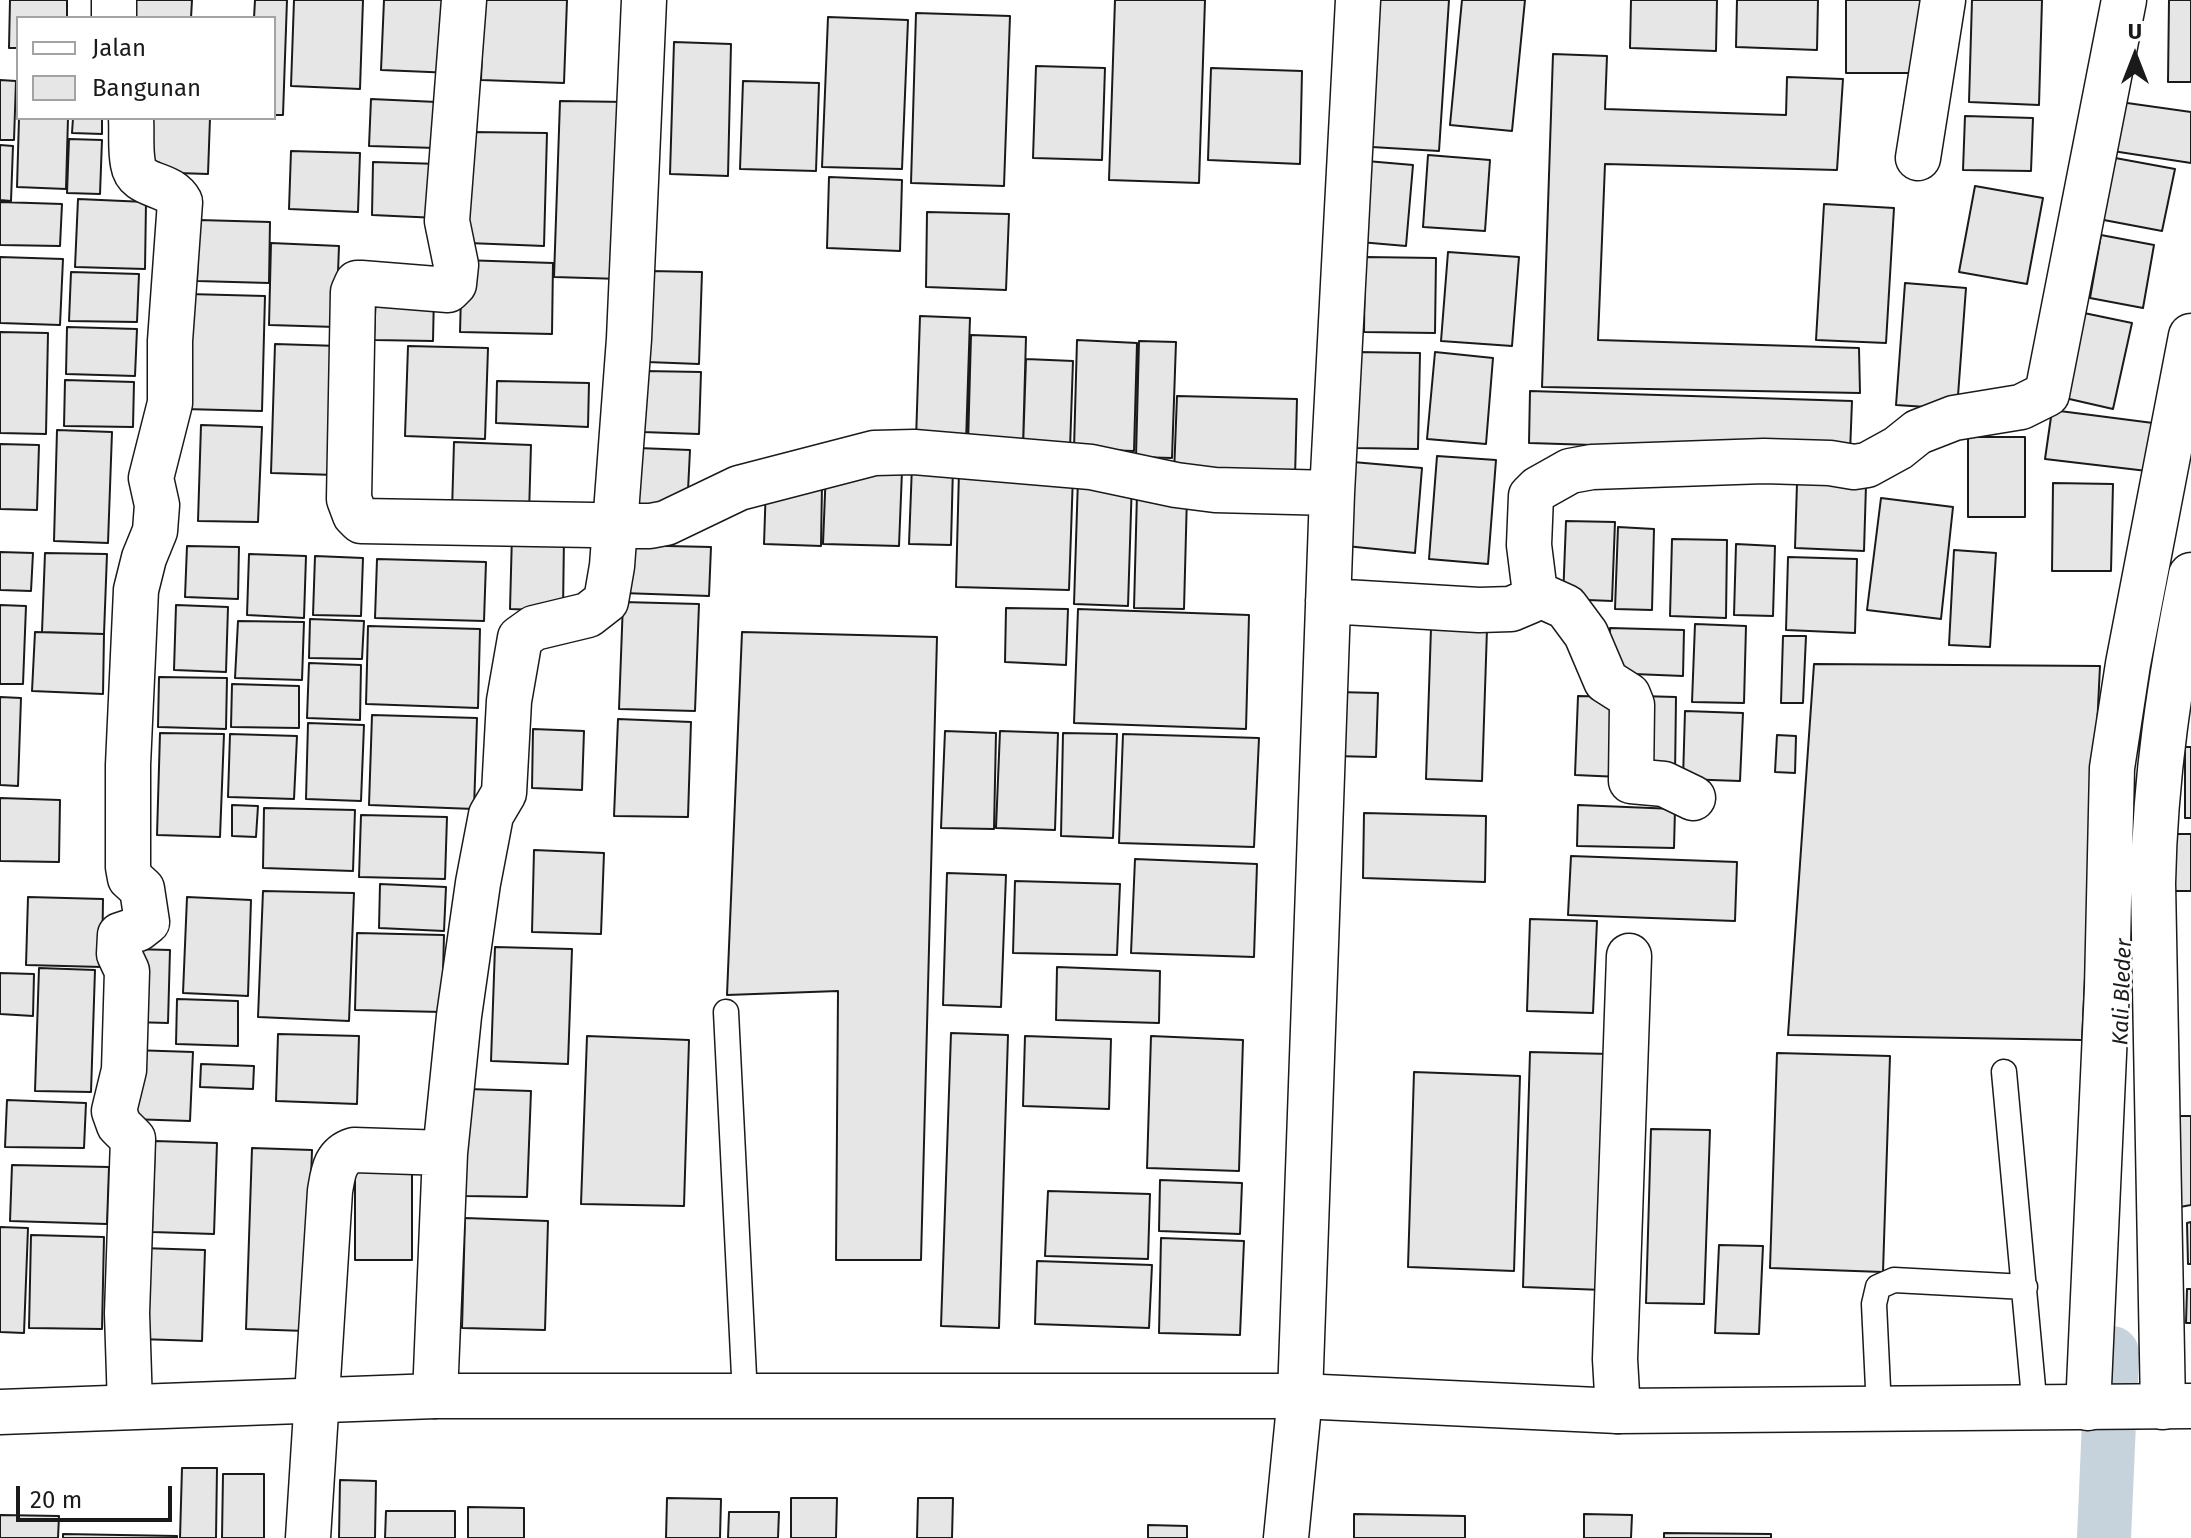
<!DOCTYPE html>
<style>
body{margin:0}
#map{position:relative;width:2191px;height:1538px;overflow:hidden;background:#fff;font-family:"Fira Sans",sans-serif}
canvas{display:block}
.legend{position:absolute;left:16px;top:16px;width:260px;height:104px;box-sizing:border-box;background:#fff;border:2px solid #a3a3a3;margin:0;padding:10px 14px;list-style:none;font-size:24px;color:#1a1a1a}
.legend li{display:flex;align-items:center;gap:16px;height:40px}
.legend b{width:40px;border:2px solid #a3a3a3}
.north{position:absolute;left:2095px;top:16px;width:80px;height:80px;-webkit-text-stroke:6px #fff;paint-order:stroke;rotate:0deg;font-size:22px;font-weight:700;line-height:32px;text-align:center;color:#1a1a1a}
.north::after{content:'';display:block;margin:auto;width:28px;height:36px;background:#1a1a1a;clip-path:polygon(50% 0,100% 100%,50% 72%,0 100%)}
.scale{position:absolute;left:16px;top:1486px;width:156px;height:36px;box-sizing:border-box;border:4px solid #1a1a1a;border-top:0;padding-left:10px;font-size:24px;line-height:28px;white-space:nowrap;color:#1a1a1a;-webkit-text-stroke:6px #fff;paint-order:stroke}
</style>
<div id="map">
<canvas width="2191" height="1538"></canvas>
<ul class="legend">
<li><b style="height:10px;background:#fff"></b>Jalan</li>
<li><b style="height:22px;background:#e6e6e6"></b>Bangunan</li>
</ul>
<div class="north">U</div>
<div class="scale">20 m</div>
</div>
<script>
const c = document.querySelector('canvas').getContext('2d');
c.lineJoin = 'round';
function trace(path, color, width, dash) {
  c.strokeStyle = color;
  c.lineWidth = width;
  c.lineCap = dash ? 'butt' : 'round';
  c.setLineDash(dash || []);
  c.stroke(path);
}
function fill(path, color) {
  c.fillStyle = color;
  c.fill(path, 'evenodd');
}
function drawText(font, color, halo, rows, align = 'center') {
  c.font = font + ' "Fira Sans",sans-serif';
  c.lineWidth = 6;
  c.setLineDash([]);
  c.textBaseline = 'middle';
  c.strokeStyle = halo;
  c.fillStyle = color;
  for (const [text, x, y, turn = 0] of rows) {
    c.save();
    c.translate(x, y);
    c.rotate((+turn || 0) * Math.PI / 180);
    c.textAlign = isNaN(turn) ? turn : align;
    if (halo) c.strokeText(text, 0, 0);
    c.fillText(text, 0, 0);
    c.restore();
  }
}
trace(new Path2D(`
 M2104 1538 2112 1353`), '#c6d2dc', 54);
const building = new Path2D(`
 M10 0H67V18H18V48H9Z
 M126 0H192L191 18H125Z
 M255 0H287L283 115H274V18H254Z
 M294 0H363L360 89 291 86Z
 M384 0H455L453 73 381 70Z
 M484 0H567L564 83 481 80Z
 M1115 0H1205L1199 183 1109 180Z
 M1364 0H1449L1439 151 1355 146Z
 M1462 0H1525L1512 131 1450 125Z
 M1631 0H1717L1716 51 1630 48Z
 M1737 0H1818L1817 50 1736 47Z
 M1846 0H1922V73H1846Z
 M1972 0H2042L2039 105 1969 102Z
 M2169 0H2191V82H2168Z
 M916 13 1010 16 1004 186 911 183Z
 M828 17 908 20 902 169 822 167Z
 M674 42 731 44 728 176 670 174Z
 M1553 54 1607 56 1605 109 1786 115 1787 77 1843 79 1837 170 1605 164 1598 340 1859 348 1860 393 1542 387Z
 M1036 66 1105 68 1102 160 1033 158Z
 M1211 68 1302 71 1300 164 1208 160Z
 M0 80 16 81 14 140H0Z
 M743 81 819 83 816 171 740 169Z
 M371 99 437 102 436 148 369 146Z
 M560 101 627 102 621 279 554 277Z
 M2113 101 2191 112V163L2106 150Z
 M1965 116 2033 118 2031 171 1963 170Z
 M19 118H68L66 189 17 187Z
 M73 118H102V134L72 133Z
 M147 118H210L208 174 146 172Z
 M472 132 547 133 544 246 468 243Z
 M69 139 102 140 100 194 67 193Z
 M0 145 13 146 11 201 0 200Z
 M291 151 360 153 358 212 289 209Z
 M1428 155 1490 160 1485 231 1423 227Z
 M2099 155 2175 169 2162 231 2088 217Z
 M1355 160 1413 165 1406 246 1348 241Z
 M373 162 440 164 438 218 372 215Z
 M829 177 902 180 900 251 827 248Z
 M1975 186 2043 198 2027 284 1959 272Z
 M78 199 146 202 145 269 75 267Z
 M0 202 62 204 60 246 0 245Z
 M1824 204 1894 208 1886 343 1816 340Z
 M927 212 1009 214 1006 290 926 287Z
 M199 220 270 222 269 283 197 281Z
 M2101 235 2154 245 2143 308 2090 298Z
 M271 243 339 246 336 327 269 325Z
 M1448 252 1519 257 1512 346 1441 341Z
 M0 257 63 259 60 325 0 323Z
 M1365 257 1436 258 1435 333 1364 332Z
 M462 260 553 263 552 334 460 332Z
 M650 271 702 272 699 364 647 362Z
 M71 272 139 274 137 322 69 321Z
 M1905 283 1966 288 1957 409 1896 405Z
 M376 291 434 293 433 341 374 340Z
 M188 294 265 296 262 411 184 409Z
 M2084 313 2132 323 2113 409 2065 398Z
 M920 316 970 318 966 442 916 440Z
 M67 327 137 329 135 376 66 374Z
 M0 332 48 333 46 434 0 433Z
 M971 335 1026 337 1023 446 968 445Z
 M1077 340 1137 343 1134 451 1074 449Z
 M1139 341 1176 342 1172 458 1136 457Z
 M275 344 339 346 335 475 271 473Z
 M408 346 488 348 485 439 405 436Z
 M1356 352 1420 353 1418 449 1354 448Z
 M1435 352 1493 358 1486 444 1427 439Z
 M1026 359 1073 361 1070 449 1023 448Z
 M644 371 701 372 699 434 642 432Z
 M65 380 134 382 133 427 64 426Z
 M497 381 589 383 588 427 496 423Z
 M1530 391 1852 401 1850 453 1529 443Z
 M1177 396 1297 399 1295 478 1174 474Z
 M2052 410 2153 423 2147 471 2045 459Z
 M201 425 262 427 258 522 198 521Z
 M57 430 112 432 108 543 54 541Z
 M1968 437H2025V517H1968Z
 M454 442 531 445 529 514 452 511Z
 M0 444 39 445 37 510 0 509Z
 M638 448 690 450 687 511 637 509Z
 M1437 456 1496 460 1488 564 1429 559Z
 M1353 462 1422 468 1415 553 1346 546Z
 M912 465 953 466 951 545 909 544Z
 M826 469 902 471 899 546 823 544Z
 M959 471 1073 475 1069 590 956 587Z
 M1078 478 1132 480 1128 606 1074 604Z
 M1797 483 1866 485 1864 551 1795 548Z
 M2053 483 2113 484 2111 571H2052Z
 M766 484 822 485 821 546 764 544Z
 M1137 493 1187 495 1184 609 1134 608Z
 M1881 498 1953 507 1941 619 1867 610Z
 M1566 521 1615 522 1612 601 1563 599Z
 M1618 527 1654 529 1652 610 1615 609Z
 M512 534 564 536 563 611 510 609Z
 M1672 539 1727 540 1726 618 1670 616Z
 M1736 544 1775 546 1773 616 1734 615Z
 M624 545 711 547 709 596 622 593Z
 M187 546 239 547 238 599 185 597Z
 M1954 550 1996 553 1990 647 1949 645Z
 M0 552 33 553 31 591 0 590Z
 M45 553 107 554 104 634 42 632Z
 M249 554 306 556 304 618 247 615Z
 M315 556 363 558 361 616 313 615Z
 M1788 557 1857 559 1855 633 1786 630Z
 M377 559 486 562 484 621 375 618Z
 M623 602 699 604 695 711 619 709Z
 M0 605 26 606 23 684H0Z
 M176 605 228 607 226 672 174 670Z
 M1006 608 1068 609 1066 665 1005 662Z
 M1078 609 1249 615 1246 729 1074 723Z
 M310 619 364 621 362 659 309 658Z
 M238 621 304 622 302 680 235 678Z
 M1695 624 1746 626 1744 703 1692 702Z
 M368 626 480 629 478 708 366 704Z
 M1431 628 1487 629 1482 781 1426 779Z
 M1610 628 1684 630 1683 676 1609 673Z
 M35 632 104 634 103 694 32 691Z
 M742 632 937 637 921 1260H836L838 991 727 995Z
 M1783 636H1806L1803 703H1781Z
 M309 663 361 665 360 720 307 718Z
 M1814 664 2100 666 2082 1040 1788 1035Z
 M159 677 227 678 226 729 158 727Z
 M232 684 299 686V728L231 727Z
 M1337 692 1378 693 1376 757 1334 756Z
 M1578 696 1622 697 1620 777 1575 775Z
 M1640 696 1676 697 1675 777 1637 775Z
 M0 697 21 698 18 786 0 785Z
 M1685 711 1743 713 1740 781 1683 779Z
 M372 715 477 718 474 809 369 805Z
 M618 719 691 722 688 817 614 816Z
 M308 723 364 725 361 801 306 799Z
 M533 729 584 731 582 790 532 788Z
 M945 731 996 733 994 829 941 828Z
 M1000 731 1058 733 1055 830 996 828Z
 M160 733 224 734 220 837 157 835Z
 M1063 733 1117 734 1113 838 1061 836Z
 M230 734 297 736 294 799 228 797Z
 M1123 734 1259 738 1254 847 1119 843Z
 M1777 735 1796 736 1795 773 1775 772Z
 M2185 747H2191V818H2185Z
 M0 798 60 800 59 862 0 861Z
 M232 805 258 806 256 837 232 836Z
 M1578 805 1675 809 1674 848 1577 846Z
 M264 808 355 810 353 871 263 868Z
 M1364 813 1486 816 1485 882 1363 878Z
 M361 815 447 817 445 879 359 877Z
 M2162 834H2191V891H2162Z
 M534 850 604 853 601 934 532 932Z
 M1571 856 1737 862 1735 921 1568 915Z
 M1135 859 1257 864 1254 957 1131 953Z
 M947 873 1006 875 1001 1007 943 1005Z
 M1015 881 1120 884 1117 955 1013 953Z
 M380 884 446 887 444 931 379 928Z
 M263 891 354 893 349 1021 258 1017Z
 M28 897 103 899 102 967 26 965Z
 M187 897 251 900 248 996 183 993Z
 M1530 919 1597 921 1593 1013 1527 1011Z
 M357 933 444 935 442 1012 355 1010Z
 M495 947 572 949 568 1064 491 1061Z
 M133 949 170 950 168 1023 132 1022Z
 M1057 967 1160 971 1159 1023 1056 1020Z
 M39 968 95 970 91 1092 35 1091Z
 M0 973 34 974 33 1016 0 1014Z
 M177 999 238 1001V1046L176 1044Z
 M951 1033 1008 1035 999 1328 941 1326Z
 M278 1034 359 1036 357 1104 276 1101Z
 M587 1036 689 1040 684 1206 581 1204Z
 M1025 1036 1111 1039 1109 1109 1023 1106Z
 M1151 1036 1243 1040 1239 1171 1147 1168Z
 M132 1050 193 1052 190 1121 129 1119Z
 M1530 1052 1610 1054 1603 1290 1523 1287Z
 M1777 1053 1890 1056 1883 1272 1770 1268Z
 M201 1064 254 1066 253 1089 200 1087Z
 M1414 1072 1520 1076 1514 1271 1408 1267Z
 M468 1089 531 1091 527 1197 465 1196Z
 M7 1100 86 1103 84 1148 5 1147Z
 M2176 1116H2191V1205L2180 1207Z
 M1651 1129 1710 1130 1704 1304 1646 1303Z
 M155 1141 217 1143 214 1234 152 1232Z
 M252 1148 312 1150 306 1331 246 1329Z
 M12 1165 109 1167 107 1224 10 1221Z
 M355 1172H412V1260H355Z
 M1160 1180 1242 1183 1240 1234 1159 1231Z
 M1048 1191 1150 1194 1148 1259 1045 1256Z
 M465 1218 548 1221 545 1330 462 1328Z
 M2191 1222V1264H2188L2187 1223Z
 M0 1227 28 1228 24 1333 0 1332Z
 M31 1235 104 1237 102 1329 29 1328Z
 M1161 1238 1244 1241 1240 1335 1159 1333Z
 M1719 1245 1763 1246 1759 1334 1715 1333Z
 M141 1248 205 1250 202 1341 138 1339Z
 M1037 1261 1152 1265 1149 1328 1035 1324Z
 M2187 1289H2191V1323H2186Z
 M182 1468H217L216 1538H180Z
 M223 1474H264V1538H222Z
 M340 1480 376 1481 375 1538H339Z
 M667 1498 721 1499 720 1538H666Z
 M791 1498H837L836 1538H791Z
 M918 1498H953L952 1538H917Z
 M468 1507 524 1508V1538H468Z
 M386 1511H455V1538H385Z
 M729 1512H779L778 1538H728Z
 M1354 1514 1465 1516V1538H1354Z
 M1584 1514 1632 1515 1631 1538H1584Z
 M0 1515 59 1516 58 1538H0Z
 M1148 1525 1187 1526V1538H1148Z
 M1664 1533 1771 1534V1538H1664Z
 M63 1534 177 1536V1538H63Z`);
fill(building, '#e6e6e6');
trace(building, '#1a1a1a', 2);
const service = new Path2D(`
 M726 1012 745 1396
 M2004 1072 2035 1409
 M1879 1409 1874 1304 1878 1287 1894 1280 2025 1287`);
const minor = new Path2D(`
 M464 0 447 221 456 265 454 284 448 290 361 283H357L353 292 349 499 355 515 361 521 650 526 666 523 739 488 874 453 914 452 1091 467 1176 485 1215 490 1332 493
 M114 18V0
 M1918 158 1943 0
 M1535 593 1566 607 1586 634 1606 681 1628 695 1632 705 1631 781 1664 784 1693 798
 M1328 601 1479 610 1511 609 1530 601 1535 593 1529 545 1531 496 1538 489 1570 471 1592 467 1764 461 1830 463 1854 467 1867 465 1898 448 1918 432 1954 418 2021 407 2047 394 2124 0
 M435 1396 445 1153 459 1016 478 883 491 815 504 793 509 701 520 638 534 628 588 615 606 601 612 566 629 339 644 0
 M130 1406 127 1313 133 1139 119 1125 114 1111 124 1070 127 971 119 954 120 935 138 929 147 922 142 889 130 878 128 867V765L136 590 144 558 155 531 157 505 151 478 170 403V341L180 202C169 181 137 189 133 164 130 149 132 133 131 118
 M2163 1407 2153 883C2155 777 2170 679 2191 575
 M2088 1408 2107 988 2112 768 2128 664 2191 336
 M1618 1411 1615 1359 1629 956
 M308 1538 330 1191C333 1174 334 1156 354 1150L445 1153
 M1286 1538 1300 1396 1332 493 1358 0`);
const tertiary = new Path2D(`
 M0 1412 435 1396H1300L1618 1411 2191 1406`);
trace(service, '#1a1a1a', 27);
trace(minor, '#1a1a1a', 47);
trace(tertiary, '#1a1a1a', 47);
trace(service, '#fff', 24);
trace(minor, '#fff', 44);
trace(tertiary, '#fff', 44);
drawText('italic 22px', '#1a1a1a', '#fff', [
 ["Kali Bleder",2123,992,-88]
]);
</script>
